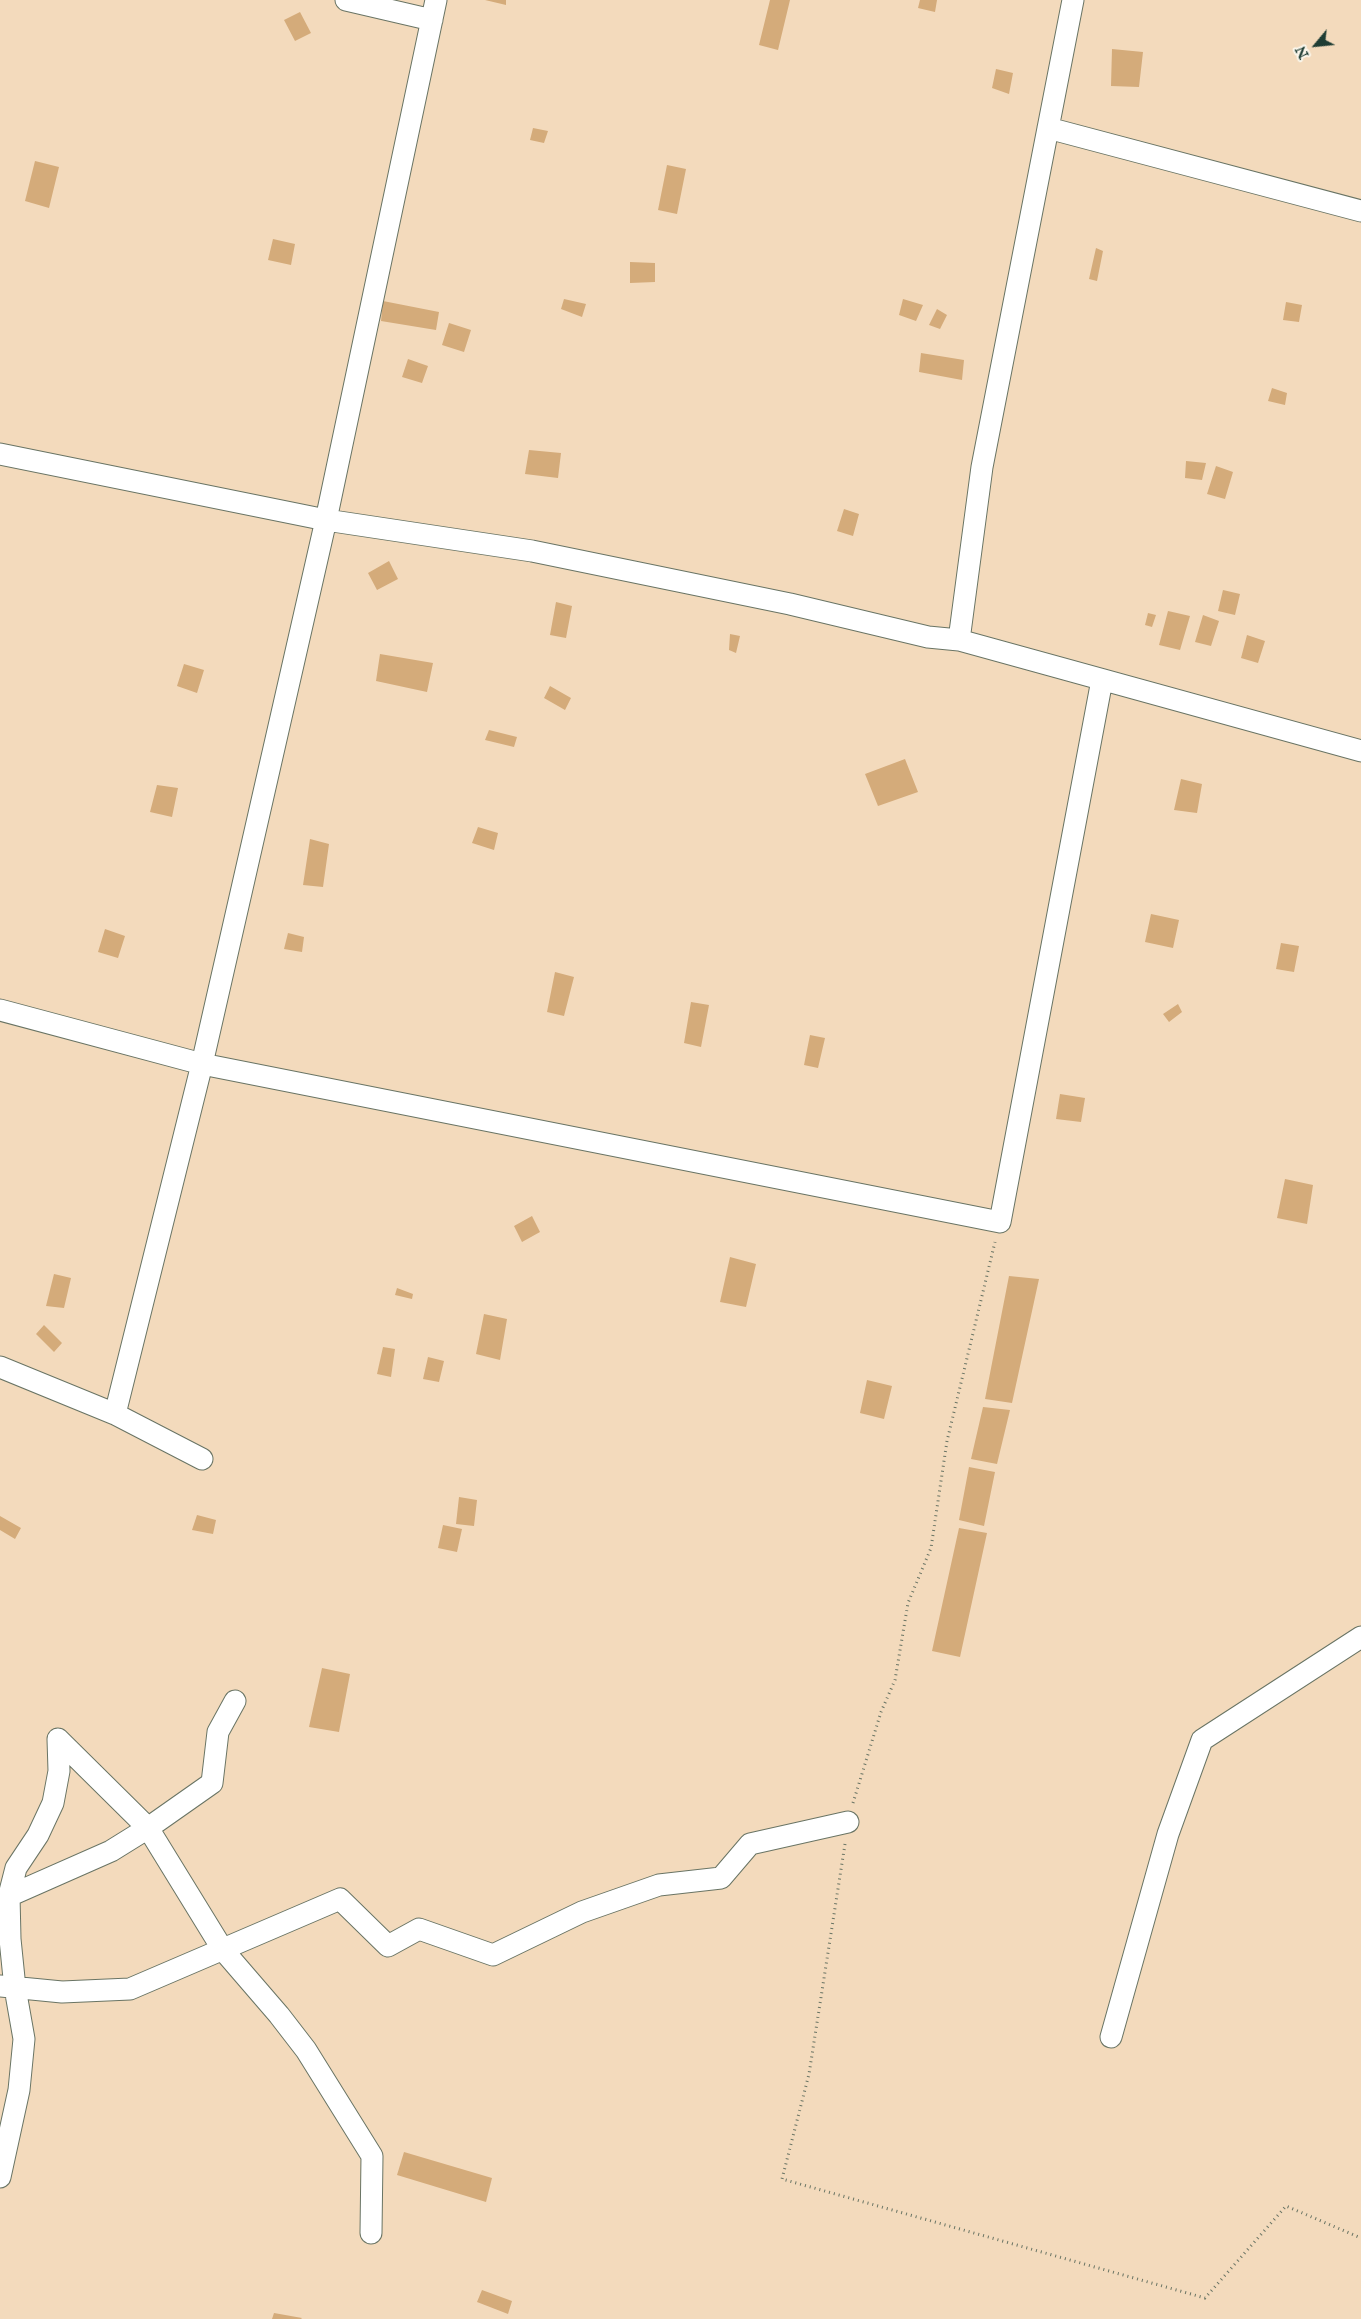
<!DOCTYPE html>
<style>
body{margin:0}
#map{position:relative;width:1361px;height:2319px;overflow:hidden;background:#f3dabc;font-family:"IM FELL English",serif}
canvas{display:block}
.north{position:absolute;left:1291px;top:20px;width:50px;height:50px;-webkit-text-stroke:4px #fbf7ec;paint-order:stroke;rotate:242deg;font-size:14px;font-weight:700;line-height:20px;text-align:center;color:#1f3d34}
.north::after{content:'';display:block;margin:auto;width:18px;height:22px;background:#1f3d34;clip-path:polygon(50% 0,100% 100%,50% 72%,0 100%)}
</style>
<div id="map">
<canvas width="1361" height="2319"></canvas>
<div class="north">N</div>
</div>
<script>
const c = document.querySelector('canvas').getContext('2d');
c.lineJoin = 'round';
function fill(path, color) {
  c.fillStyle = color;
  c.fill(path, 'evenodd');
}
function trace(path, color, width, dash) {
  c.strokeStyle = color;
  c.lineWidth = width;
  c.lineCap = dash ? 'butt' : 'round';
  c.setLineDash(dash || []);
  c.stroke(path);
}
fill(new Path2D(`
 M485 0H506V5Z
 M770 0H790L778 50 759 45Z
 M920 0H937L935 12 918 8Z
 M300 12 311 33 295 41 284 20Z
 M1112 49 1143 52 1139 87 1111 86Z
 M996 69 1013 73 1009 94 992 88Z
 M533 128 548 131 544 143 530 140Z
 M35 161 59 167 49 208 25 201Z
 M667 165 686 169 677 214 658 210Z
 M273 239 295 244 291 265 268 260Z
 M1096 248 1103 251 1097 281 1089 279Z
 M630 262 655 263V282L630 283Z
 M564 299 586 304 582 317 561 309Z
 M903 299 923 305 916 321 899 315Z
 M383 301 439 312 436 330 381 321Z
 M1286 302 1302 305 1299 322 1283 320Z
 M937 309 947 315 940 329 929 325Z
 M449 323 471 330 464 352 442 345Z
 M921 353 964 360 962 380 919 372Z
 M408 359 428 366 422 383 402 377Z
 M1272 388 1287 393 1285 405 1268 401Z
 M529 450 561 453 558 478 525 474Z
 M1186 461 1206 463 1202 480 1185 478Z
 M1216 466 1233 472 1225 499 1207 494Z
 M844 509 859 514 853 536 837 531Z
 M389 561 398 579 377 590 368 573Z
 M1223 590 1240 594 1235 615 1218 611Z
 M556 602 572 606 566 638 550 635Z
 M1168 611 1190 616 1180 650 1159 645Z
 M1148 613 1156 615 1152 627 1145 625Z
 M1203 615 1219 621 1211 646 1195 642Z
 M730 634 740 636 736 653 729 650Z
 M1247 635 1265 641 1258 663 1241 658Z
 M380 654 433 663 427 692 376 681Z
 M184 664 204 670 197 693 177 686Z
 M550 686 571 698 565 710 544 698Z
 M489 730 517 737 514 747 485 740Z
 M905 759 918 792 878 806 865 774Z
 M1181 779 1202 784 1197 813 1174 810Z
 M157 785 178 788 172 817 150 812Z
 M478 827 498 833 494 850 472 843Z
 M310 839 329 844 323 887 303 885Z
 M1151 914 1179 920 1173 948 1145 942Z
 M105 929 125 936 118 958 98 952Z
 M288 933 304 937 302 952 284 949Z
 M1281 943 1299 946 1294 972 1276 969Z
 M555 972 574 977 564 1016 547 1012Z
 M691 1002 709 1005 701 1047 684 1043Z
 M1178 1004 1182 1012 1169 1022 1163 1014Z
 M810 1035 825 1038 818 1068 804 1065Z
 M1060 1094 1085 1098 1081 1122 1056 1119Z
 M1285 1179 1313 1185 1307 1224 1277 1218Z
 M532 1216 540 1232 522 1242 514 1226Z
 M730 1257 756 1264 746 1307 720 1302Z
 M54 1274 71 1278 64 1308 46 1306Z
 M1009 1276 1039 1279 1012 1403 985 1399Z
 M397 1288 413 1294 412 1299 395 1295Z
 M484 1314 507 1319 500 1360 476 1354Z
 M44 1325 62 1343 54 1352 36 1334Z
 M383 1347 395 1349 391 1377 377 1374Z
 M428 1357 444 1361 439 1382 423 1379Z
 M867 1380 892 1386 884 1419 860 1413Z
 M983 1407 1010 1410 997 1464 971 1459Z
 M969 1467 995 1472 984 1526 959 1520Z
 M459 1497 477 1500 474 1526 456 1524Z
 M197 1515 216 1520 213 1534 192 1530Z
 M0 1516 21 1528 15 1539 0 1530Z
 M443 1525 462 1529 457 1552 438 1548Z
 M959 1528 987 1533 960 1657 932 1651Z
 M322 1668 350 1674 339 1732 309 1727Z
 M404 2152 492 2178 486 2202 397 2175Z
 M482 2290 512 2301 508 2314 477 2302Z
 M274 2313 302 2318 301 2319H272Z`), '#d4ab7a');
const minor = new Path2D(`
 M346 0 432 20
 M1048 128 1361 211
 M0 454 326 520 532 551 790 604 928 637 959 640 1361 751
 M959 640 982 467 1073 0
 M0 1010 202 1064 1000 1222 1102 680
 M0 1367 115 1414 202 1459
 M115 1414 202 1064 326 520 436 0
 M58 1739 148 1828 223 1950 279 2015 306 2050 372 2156 371 2233
 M0 1900 111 1851 148 1828 212 1783 218 1732 235 1701
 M0 1986 62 1992 130 1989 340 1899 388 1946 419 1929 493 1955 582 1912 659 1885 721 1878 750 1844 848 1822
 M1111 2037 1168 1834 1202 1740 1361 1637
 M0 2177 19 2090 24 2039 15 1988 10 1939 9 1895 16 1868 38 1835 53 1803 59 1771 58 1739`);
trace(minor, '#697464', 23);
trace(new Path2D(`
 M853 1803 881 1712 895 1680 908 1603 931 1548 947 1441 995 1242
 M845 1844 809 2074 782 2179 1205 2298 1286 2206 1361 2238`), '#697464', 3, [1, 4]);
trace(minor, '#fff', 21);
</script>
